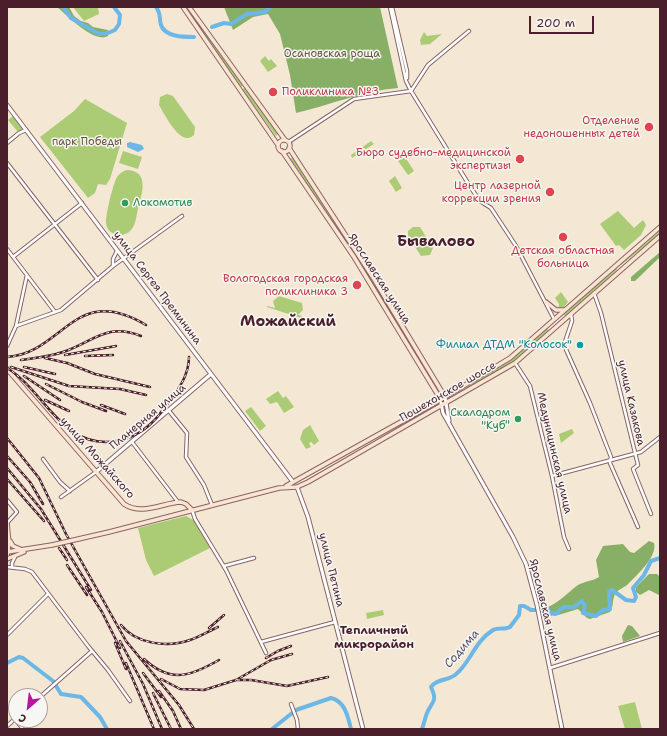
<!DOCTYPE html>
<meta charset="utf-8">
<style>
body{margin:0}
#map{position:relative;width:667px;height:736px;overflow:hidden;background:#f4e8d5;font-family:"Shantell Sans",sans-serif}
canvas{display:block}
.frame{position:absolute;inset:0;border:8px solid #4a1f2b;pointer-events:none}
.north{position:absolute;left:8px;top:688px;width:40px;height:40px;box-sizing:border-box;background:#f6f6f2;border:1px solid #b1a0a2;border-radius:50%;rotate:208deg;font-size:11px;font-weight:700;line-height:16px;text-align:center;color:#4a1f2b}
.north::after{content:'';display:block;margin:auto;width:14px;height:18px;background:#b5179e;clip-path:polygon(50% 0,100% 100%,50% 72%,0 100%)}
.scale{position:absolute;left:529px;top:16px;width:65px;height:18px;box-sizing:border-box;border:2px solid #4a1f2b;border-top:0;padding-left:5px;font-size:12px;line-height:14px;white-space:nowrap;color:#4a1f2b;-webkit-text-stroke:3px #f6f6f2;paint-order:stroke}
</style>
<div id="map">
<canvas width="667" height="736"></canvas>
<div class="frame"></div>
<div class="north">С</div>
<div class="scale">200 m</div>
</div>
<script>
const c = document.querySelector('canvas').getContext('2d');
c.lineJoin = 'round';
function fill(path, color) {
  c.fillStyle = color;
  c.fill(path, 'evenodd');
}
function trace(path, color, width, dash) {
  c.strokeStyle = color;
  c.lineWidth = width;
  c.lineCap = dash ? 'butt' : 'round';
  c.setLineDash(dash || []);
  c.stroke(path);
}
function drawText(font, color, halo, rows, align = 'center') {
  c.font = font + ' "Shantell Sans",sans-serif';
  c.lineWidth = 3;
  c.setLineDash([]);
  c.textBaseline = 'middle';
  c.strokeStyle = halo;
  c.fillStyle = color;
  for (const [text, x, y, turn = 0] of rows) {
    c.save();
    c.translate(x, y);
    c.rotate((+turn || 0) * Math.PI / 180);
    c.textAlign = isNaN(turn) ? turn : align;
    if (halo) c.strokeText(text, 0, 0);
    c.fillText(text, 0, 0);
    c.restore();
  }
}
fill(new Path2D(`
 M73 7H98L99 14 84 21Z
 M184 7H188L243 85 241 87Z
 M424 32 427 36 442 34 430 44 421 45 420 40Z
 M265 56 269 61 271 59 277 66 268 72 260 61Z
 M245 88 278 134 276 136 242 89Z
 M167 94 173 96 195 127 194 135C181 148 165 115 159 105L160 97Z
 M85 99 127 123 110 179 106 185 98 184 95 193 88 198 40 137 74 111Z
 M13 116 24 129 18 132 8 120Z
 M371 141 374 144 352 158 351 155Z
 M123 151 142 157 138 169 119 163Z
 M293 157 347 240 346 241 290 159Z
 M405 157 414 171 408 175 398 161Z
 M127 170C151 171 141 196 138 209 136 216 136 225 131 230 127 235 120 236 114 234 109 232 106 227 106 222 106 213 113 184 117 177 120 173 123 171 127 170Z
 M395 176 402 188 396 192 389 181Z
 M618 211 634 228 643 220 646 225 641 235 624 250 619 245 616 246 600 224Z
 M413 227H420L433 248 430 255 421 256 408 236V231Z
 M660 231V234L621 265V264Z
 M616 267 617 270 565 316 563 314Z
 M561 292 568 302 563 308 558 309 559 304 555 298Z
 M279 296 302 303 303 310 298 315 302 316 301 318 267 307V306L275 308 273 301Z
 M547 328 549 330 519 358 457 396 456 394 517 355Z
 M278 391 283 398 286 396 294 407 284 413 277 402 270 404 266 399Z
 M251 407 266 426 260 431 245 411Z
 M310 425 319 441 314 445 311 442 309 443 311 447 306 449 300 439 303 430Z
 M572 429 574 433 561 443 559 434Z
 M186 516 195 521 210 548 154 576 146 560 138 528Z
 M383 610 384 615 367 619 366 613Z
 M635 702 642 729H625L618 706Z`), '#abcb74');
fill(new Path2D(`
 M57 7H69L74 16 81 21 88 23 93 27 108 30V36C94 44 67 15 57 7Z
 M224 7H380L398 88C363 91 330 105 296 113L290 75 280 34 268 14 253 17 233 30Z
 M660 252V257L635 281H631V277Z
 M649 541 654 543C658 556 637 575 629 583 625 588 619 588 615 594 612 600 614 606 610 612L590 619 587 618 578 609 555 616 547 612 545 608C558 604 567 593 578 585 585 581 593 581 599 577L596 560 603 546 623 544 630 552 634 553Z
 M649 574H657L660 577 659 595 649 590 640 595 636 592V587Z
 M628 625 632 626 640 636 623 642 622 636Z`), '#88af66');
fill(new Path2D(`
 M130 142 142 145 144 149 138 152 127 147V143Z`), '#6cb7e5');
trace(new Path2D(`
 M63 7 71 18 99 34 108 33 115 30 119 24 120 15 114 7
 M156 7C161 13 159 18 161 25 165 37 184 37 194 37
 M212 27 224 23 231 24 247 14 265 12 270 7
 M7 663 19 657 23 658 53 681 61 694 81 697 100 717 107 729
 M272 729 296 710 331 698C345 701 348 717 351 729
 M422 729C424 724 425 718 427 713 432 701 438 702 431 687 436 679 447 681 455 675 470 664 474 642 493 630 499 627 505 630 510 627L519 615 520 606H524L531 610H549L550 614 557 613 563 607H574L582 601 585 606 583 613 596 616 603 610 610 609 609 592 612 590 626 600 634 601 636 597 633 588 644 575 651 561 660 558`), '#6cb7e5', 4);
const minor = new Path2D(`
 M390 7 406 81 411 91 471 188 480 201 491 208 516 246 554 319
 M392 7 407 71V78
 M411 91 428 65 469 31
 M290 141 354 99 411 91
 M7 143 19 133 26 130
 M7 163 98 280
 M7 249 55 312
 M13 257 82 203
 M113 266V259L117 251
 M594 293 601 313 638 465 633 469 651 514
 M571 314 572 321 564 345 590 403 611 457 610 463 638 527
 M16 326 27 275
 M7 346 16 326 61 310 113 266 182 216
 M515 363 530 386 552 476 564 537 569 549
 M169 411 187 433 186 457 204 485 212 505
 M132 442 178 502
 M43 459 60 482 70 491
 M552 476 641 452 660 437
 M61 497 96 472
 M7 500 17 512 7 523
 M192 510 195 519 226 570 266 653
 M224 566 254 558
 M7 567 25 569 32 572 88 646 108 670 130 701
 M12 567V563L15 557
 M7 635 48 594
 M261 642 335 622
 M550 668 660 633
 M40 697 92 651
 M291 704 297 720 298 729
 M15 719 23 729
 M7 726 16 718`);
const tertiary = new Path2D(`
 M7 105 293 482
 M445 397 449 421
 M441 403 443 413 513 537 526 564 537 605 562 729
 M96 472 211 374
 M297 487 308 517 363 729`);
const secondary = new Path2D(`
 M183 7 278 145
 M189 7 285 140
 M278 146a6 6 0 1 1 12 0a6 6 0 1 1-12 0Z
 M289 148 374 279 445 397
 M282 151 354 257 441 400
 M546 302 556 310H564
 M7 369 124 504C142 516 162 503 181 502L186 504 192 510
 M286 486 433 404 510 358 660 227
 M7 523 9 544 7 555
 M109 532 279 488 297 487 308 482 515 363 660 236
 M10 541 13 546 20 549
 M7 552 52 545
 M7 559 24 552`);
trace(minor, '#866566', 4.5);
trace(tertiary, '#866566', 5);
trace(secondary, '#866566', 5.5);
trace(minor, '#fff', 2.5);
trace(tertiary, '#fff', 3);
trace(secondary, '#fde4d1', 3.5);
const rail = new Path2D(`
 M65 355 116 346
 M85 356 113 355
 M7 357C64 353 74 282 146 325
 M45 358 67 363 95 374 150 387
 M21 360C35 358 53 356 66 351 95 340 108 323 141 336
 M11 367 69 386 120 389 146 395
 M24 367 55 374
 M7 368C45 391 62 450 116 441 133 438 148 429 159 415 172 397 189 380 189 357
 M24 376 60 400
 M46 384 82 402 106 411
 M45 400 69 411
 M101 405 125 414
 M7 438 39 478 66 534 126 641 179 705 194 729
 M7 456 30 482 43 504
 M7 468 41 509 91 590
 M7 479 44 521
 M59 548 67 560
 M67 565 87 595
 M86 587 102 612 120 648
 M121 625C136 644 167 648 190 640 199 637 209 631 218 627
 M209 628 224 615
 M120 641 143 684 162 729
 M115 643 126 669
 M266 658 278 651 291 646
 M144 659C171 684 191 676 219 660
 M126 663 154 729
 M143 673 161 697
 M161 679 180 689 204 690 236 680 271 660 292 654
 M237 680H251L287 686 328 677
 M159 691 173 711 181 729
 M153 693 171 729`);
trace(rail, '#4a1f2b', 2.5);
trace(rail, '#f6f6f2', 1, [3]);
const secondaryBridge = new Path2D(`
 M52 545 109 532`);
trace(secondaryBridge, '#866566', 5.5, []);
trace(secondaryBridge, '#fde4d1', 3.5);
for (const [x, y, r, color] of [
 [273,92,5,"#e0444e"],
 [649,127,5,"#e0444e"],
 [520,159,5,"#e0444e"],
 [550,192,5,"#e0444e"],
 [125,203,4,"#2e9e5b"],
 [563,237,5,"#e0444e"],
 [357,285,5,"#e0444e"],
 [580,345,4,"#0f9aa8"],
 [518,419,4,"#2e9e5b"]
]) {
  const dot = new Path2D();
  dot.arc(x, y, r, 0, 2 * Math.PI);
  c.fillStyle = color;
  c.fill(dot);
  trace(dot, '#f6f6f2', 1.5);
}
drawText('11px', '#675341', '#f6f6f2', [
 ["Осановская роща",332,54],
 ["парк Победы",87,142]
]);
drawText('11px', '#be3a42', '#f6f6f2', [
 ["Поликлиника №3",282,92,"left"],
 ["Отделение",640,121],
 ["недоношенных детей",640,134],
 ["Бюро судебно-медицинской",511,153],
 ["экспертизы",511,166],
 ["Центр лазерной",541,186],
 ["коррекции зрения",541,199],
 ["Детская областная",563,251,"center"],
 ["больница",563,264,"center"],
 ["Вологодская городская",348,279],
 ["поликлиника 3",348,292]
], 'right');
drawText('11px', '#27864d', '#f6f6f2', [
 ["Локомотив",133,203],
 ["Скалодром",510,413,"right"],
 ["\"Куб\"",510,426,"right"]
], 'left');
drawText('11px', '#4a1f2b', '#f6f6f2', [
 ["Ярославская улица",379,279,57],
 ["улица Сергея Преминина",157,288,53],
 ["Пошехонское шоссе",448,392,-30],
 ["улица Казакова",631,403,77],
 ["Планерная улица",148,417,-40],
 ["Медуницинская улица",554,453,77],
 ["улица Можайского",97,458,48],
 ["улица Петина",331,570,76],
 ["Ярославская улица",545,610,76]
]);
drawText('11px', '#0d838f', '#f6f6f2', [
 ["Филиал ДТДМ \"Колосок\"",572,345]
], 'right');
drawText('bold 12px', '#4a1f2b', '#f6f6f2', [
 ["Тепличный",374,631],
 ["микрорайон",374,645]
]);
drawText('italic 12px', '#56546c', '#f6f6f2', [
 ["Содима",462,649,-49]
]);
drawText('bold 15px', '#4a1f2b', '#f6f6f2', [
 ["Бывалово",436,242],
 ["Можайский",288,322]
]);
</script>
